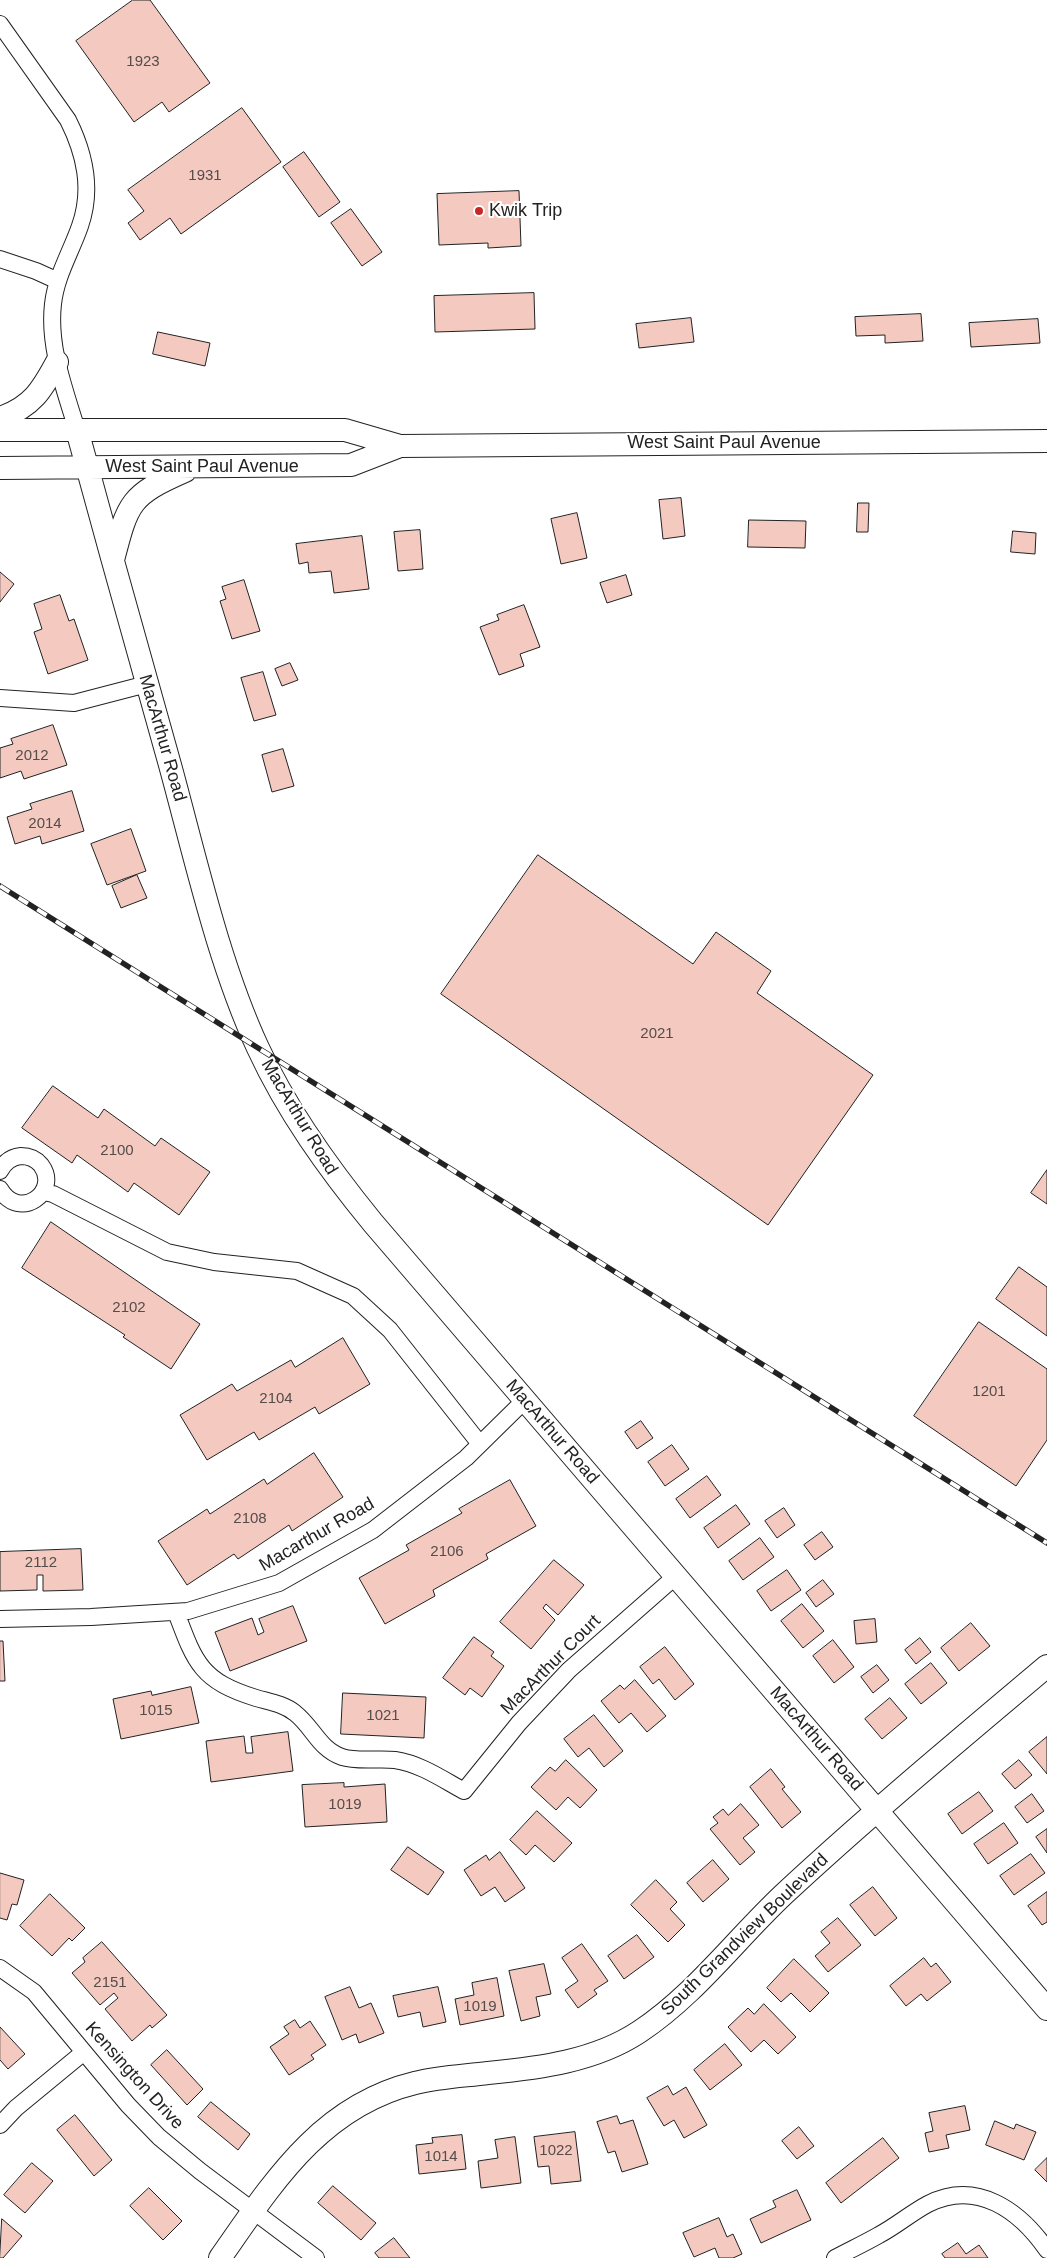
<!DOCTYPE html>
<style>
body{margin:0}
canvas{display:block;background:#fff}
</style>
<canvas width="1047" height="2258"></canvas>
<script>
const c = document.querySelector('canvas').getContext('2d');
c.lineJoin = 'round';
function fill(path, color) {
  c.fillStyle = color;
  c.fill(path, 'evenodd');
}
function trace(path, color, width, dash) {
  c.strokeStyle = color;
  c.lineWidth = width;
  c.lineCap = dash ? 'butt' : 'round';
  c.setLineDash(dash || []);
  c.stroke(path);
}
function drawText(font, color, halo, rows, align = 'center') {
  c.font = font + ' Helvetica,sans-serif';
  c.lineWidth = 4;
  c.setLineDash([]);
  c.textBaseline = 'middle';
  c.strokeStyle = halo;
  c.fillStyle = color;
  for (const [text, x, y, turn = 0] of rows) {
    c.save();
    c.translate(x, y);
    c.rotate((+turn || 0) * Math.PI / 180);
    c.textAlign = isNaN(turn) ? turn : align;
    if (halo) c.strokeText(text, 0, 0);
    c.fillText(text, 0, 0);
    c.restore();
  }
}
const building = new Path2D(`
 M133 0H150L210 83 169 112 162 102 134 122 76 41Z
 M242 108 281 162 181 234 170 218 140 240 128 223 144 211 128 190Z
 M304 152 340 202 319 217 283 167Z
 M519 191 521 246 488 248V243L439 245 437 194Z
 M351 209 382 252 362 266 331 223Z
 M534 293 535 329 435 332 434 296Z
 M921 314 923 341 885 343V335L856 336 855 317Z
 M691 318 694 342 639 348 636 324Z
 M1038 319 1040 343 971 347 969 323Z
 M158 332 210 343 205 366 153 354Z
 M681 498 685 536 663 539 659 500Z
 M858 503H869L868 532H857Z
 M577 513 587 558 561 564 551 519Z
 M749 520 806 521 805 548 748 547Z
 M420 530 423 569 398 571 394 532Z
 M1013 531 1036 533 1035 554 1011 552Z
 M362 536 369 589 334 593 331 571 309 573 308 562 299 564 296 544Z
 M0 572 14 584 0 602Z
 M626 575 632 595 607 603 600 583Z
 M244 580 260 631 232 639 220 601 226 599 222 587Z
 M60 595 69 621 74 619 88 660 48 674 34 632 42 629 34 604Z
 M524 605 540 647 520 654 524 666 499 675 480 627 499 620 497 615Z
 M290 663 298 680 282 686 275 669Z
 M263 672 276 715 254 721 241 678Z
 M53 725 67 765 24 779 21 771 0 778V748L13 744 11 739Z
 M283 749 294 786 272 792 262 755Z
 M72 791 84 831 42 844 40 836 15 844 7 817 32 809 30 804Z
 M131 829 146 871 107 885 91 844Z
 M538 855 693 964 716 932 771 971 757 993 873 1075 768 1225 441 994Z
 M137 875 147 898 121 908 112 886Z
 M53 1086 98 1118 104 1109 155 1146 161 1138 210 1172 179 1215 134 1183 128 1192 77 1155 72 1163 22 1128Z
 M1047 1170V1204L1031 1193Z
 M51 1222 200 1324 171 1369 123 1337 125 1335 22 1268Z
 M1019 1267 1047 1287V1336L996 1299Z
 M979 1322 1047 1369V1440L1016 1486 914 1416Z
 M343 1338 370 1384 319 1414 315 1407 259 1440 254 1432 207 1460 180 1415 232 1384 237 1391 291 1360 295 1367Z
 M641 1421 653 1438 637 1449 625 1432Z
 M672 1445 689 1469 665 1486 648 1462Z
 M314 1453 343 1497 292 1531 289 1525 238 1559 234 1554 187 1585 158 1541 207 1509 210 1514 264 1479 267 1484Z
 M707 1476 721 1495 690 1518 676 1499Z
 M510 1480 536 1526 486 1554 488 1559 433 1590 435 1596 385 1624 359 1578 409 1550 406 1545 462 1513 459 1509Z
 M736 1505 750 1524 718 1548 704 1528Z
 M784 1508 795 1525 777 1538 765 1521Z
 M822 1532 833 1547 815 1560 804 1545Z
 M760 1538 774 1557 743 1580 729 1561Z
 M81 1549 83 1590 43 1591V1575H37V1590L0 1591V1552Z
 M554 1560 584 1585 558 1615 546 1604 543 1608 555 1620 531 1649 500 1622Z
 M787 1570 801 1590 771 1611 757 1591Z
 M823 1580 834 1594 816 1607 806 1593Z
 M802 1604 824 1631 803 1648 781 1621Z
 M293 1606 307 1641 230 1671 215 1632 252 1618 258 1635 264 1632 259 1619Z
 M875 1619 877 1642 856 1644 854 1621Z
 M971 1623 990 1646 959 1671 941 1648Z
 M474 1637 494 1652 491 1656 504 1666 482 1697 470 1688 465 1695 443 1678Z
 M920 1638 931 1652 916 1664 905 1650Z
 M833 1640 854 1667 834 1683 813 1656Z
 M0 1641H3L5 1681H0Z
 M665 1647 694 1684 675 1700 659 1679 653 1684 640 1667Z
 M931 1663 947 1683 921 1704 905 1684Z
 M877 1665 889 1680 873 1693 861 1677Z
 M635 1680 666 1716 647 1732 631 1713 619 1723 601 1701 620 1685 624 1689Z
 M191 1687 199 1723 121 1739 113 1699 151 1691 152 1695Z
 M343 1693 426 1697 424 1738 341 1734Z
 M890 1698 907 1718 882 1739 865 1719Z
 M594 1715 623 1751 604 1767 589 1748 578 1757 564 1739Z
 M288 1732 293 1771 211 1782 206 1741 244 1736 246 1753H253L251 1737Z
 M1047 1737V1774L1029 1752Z
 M566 1760 597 1790 580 1808 568 1797 556 1810 531 1787 550 1767 555 1771Z
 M1019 1760 1032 1775 1015 1789 1002 1774Z
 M771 1769 785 1787 782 1789 801 1812 782 1828 750 1787Z
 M344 1783V1787L385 1784 387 1822 305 1827 302 1785Z
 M979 1792 993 1811 962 1834 948 1814Z
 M1032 1794 1044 1811 1027 1823 1015 1807Z
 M741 1804 759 1825 743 1838 755 1852 740 1865 710 1829 718 1823 713 1817 723 1809 728 1815Z
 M537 1811 572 1843 554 1862 535 1845 526 1855 510 1840Z
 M1004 1823 1018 1843 988 1864 974 1844Z
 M1047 1829V1853L1036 1837Z
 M408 1847 444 1872 428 1895 391 1870Z
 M500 1852 525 1888 505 1902 495 1887 481 1896 464 1870 486 1855 489 1860Z
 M1031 1854 1045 1873 1014 1895 1000 1876Z
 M713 1860 729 1879 703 1902 687 1883Z
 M0 1873 24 1880 17 1905 12 1904 7 1920 0 1918Z
 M656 1880 677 1902 670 1909 685 1925 668 1942 631 1905Z
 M873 1887 897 1918 875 1936 850 1905Z
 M1047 1892V1922L1042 1925 1028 1906Z
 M50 1894 85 1928 72 1941 69 1938 52 1956 20 1926Z
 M838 1918 861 1945 828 1972 815 1956 830 1943 821 1932Z
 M637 1935 654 1957 624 1979 608 1956Z
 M102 1942 167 2015 152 2028 150 2025 132 2041 105 2009 118 1998 114 1993 100 2005 72 1973 85 1962 83 1958Z
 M582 1944 608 1981 594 1990 597 1994 578 2008 565 1990 578 1981 562 1958Z
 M924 1958 931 1967 936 1963 951 1982 927 2001 921 1994 906 2006 890 1986Z
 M794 1959 829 1993 810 2012 791 1993 781 2002 767 1988Z
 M544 1964 551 1994 536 1997 540 2016 521 2021 509 1971Z
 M497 1978 504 2016 460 2025 455 1999 474 1995 472 1983Z
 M350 1987 359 2008 371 2003 384 2033 359 2043 356 2034 342 2040 325 1997Z
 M438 1987 446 2022 423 2027 420 2012 398 2017 393 1996Z
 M764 2004 796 2037 778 2054 764 2040 751 2052 728 2027 748 2008 754 2014Z
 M295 2020 300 2028 310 2021 326 2045 311 2055 314 2059 289 2075 270 2047 289 2034 284 2027Z
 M0 2027 25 2054 8 2069 0 2060Z
 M725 2044 742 2065 710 2090 694 2070Z
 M167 2050 203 2089 187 2105 151 2065Z
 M668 2086 673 2095 686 2087 707 2125 684 2138 674 2120 664 2126 647 2098Z
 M211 2102 250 2134 238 2150 198 2117Z
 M965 2106 970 2130 946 2135 949 2148 929 2152 925 2133 933 2131 929 2113Z
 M75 2115 112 2160 94 2176 57 2130Z
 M617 2116 620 2124 633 2120 648 2164 622 2172 615 2151 608 2153 597 2122Z
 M995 2121 1014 2129 1016 2124 1036 2132 1024 2160 986 2145Z
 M799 2127 814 2146 797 2159 782 2141Z
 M575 2132 581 2181 551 2184 549 2166 538 2167 534 2137Z
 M462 2135 466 2169 419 2174 416 2145 433 2143 432 2138Z
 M515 2137 521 2183 481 2188 478 2161 498 2158 495 2140Z
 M883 2138 899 2158 841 2203 826 2183Z
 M1047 2158V2182L1035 2170Z
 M32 2163 53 2181 25 2213 4 2195Z
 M333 2186 376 2223 361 2240 318 2203Z
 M149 2188 182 2221 163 2240 130 2206Z
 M797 2190 811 2220 761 2243 750 2219 776 2207 773 2201Z
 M719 2218 727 2237 733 2234 742 2254 733 2258H719L715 2248 694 2257 683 2233Z
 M2 2219 22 2236 3 2258H0Z
 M394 2238 410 2258H379L375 2253Z
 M958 2243 966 2254 979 2245 988 2258H945L942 2254Z`);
fill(building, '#f3c9c0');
trace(building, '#222', 1);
const street = new Path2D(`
 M0 24 68 120C85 154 93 189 80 226 71 252 56 276 53 304 48 347 65 390 77 430
 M0 259 36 271 58 281
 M0 698 74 703 147 684
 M0 1171C4 1163 11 1157 21 1156 29 1156 36 1159 41 1165 61 1192 19 1222 0 1189
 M43 1192 53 1194 167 1252 214 1262 297 1271 353 1296 390 1330 480 1444
 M176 1612C195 1663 201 1681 256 1698 270 1702 284 1704 295 1713 313 1727 319 1749 342 1757 357 1762 379 1758 395 1760 421 1764 442 1779 464 1791L519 1723 569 1670 676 1576
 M0 1619 91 1617 188 1611 279 1583 373 1530 466 1458 525 1400
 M0 1968 34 1992 128 2105 159 2137 200 2171 316 2258
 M0 2125 16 2108 84 2052
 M835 2258C850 2250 865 2243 879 2235 896 2226 911 2213 928 2204 977 2179 1020 2211 1047 2250`);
const secondary = new Path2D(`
 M0 418C32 407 42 390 57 362
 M0 430H345L400 446 1047 441
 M77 430C107 542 139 653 170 765 195 856 218 962 258 1048 287 1111 328 1168 373 1223L1047 2009
 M0 468 351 465 400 446
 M113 560C128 502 130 495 185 471
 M220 2258C272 2184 320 2106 415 2083 439 2077 464 2076 488 2073 540 2068 595 2061 639 2032 695 1995 735 1940 784 1894 869 1815 958 1741 1047 1666`);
trace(street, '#222', 18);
trace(secondary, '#222', 24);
trace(street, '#fff', 16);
trace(secondary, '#fff', 22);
const rail = new Path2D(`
 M0 886 1047 1543`);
trace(rail, '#222', 5.5);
trace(rail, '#fff', 4, [11]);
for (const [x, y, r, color] of [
 [479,211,5,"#c62828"]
]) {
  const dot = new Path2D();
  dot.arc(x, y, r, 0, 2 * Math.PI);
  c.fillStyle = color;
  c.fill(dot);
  trace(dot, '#fff', 2);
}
drawText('15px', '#564c4a', null, [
 ["1923",143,62],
 ["1931",205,176],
 ["2012",32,756],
 ["2014",45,824],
 ["2021",657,1034],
 ["2100",117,1151],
 ["2102",129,1308],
 ["1201",989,1392],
 ["2104",276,1399],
 ["2108",250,1519],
 ["2106",447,1552],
 ["2112",41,1563],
 ["1015",156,1711],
 ["1021",383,1716],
 ["1019",345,1805],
 ["2151",110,1983],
 ["1019",480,2007],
 ["1022",556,2151],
 ["1014",441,2157]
]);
drawText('18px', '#222', '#fff', [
 ["Kwik Trip",489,211]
], 'left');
drawText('18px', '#222', '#fff', [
 ["West Saint Paul Avenue",724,443],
 ["West Saint Paul Avenue",202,467],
 ["MacArthur Road",162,738,74],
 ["MacArthur Road",299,1117,59],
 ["MacArthur Road",552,1432,49],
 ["Macarthur Road",317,1535,-30],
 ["MacArthur Court",551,1665,-45],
 ["MacArthur Road",816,1739,49],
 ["South Grandview Boulevard",745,1935,-44],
 ["Kensington Drive",134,2076,48]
]);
</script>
